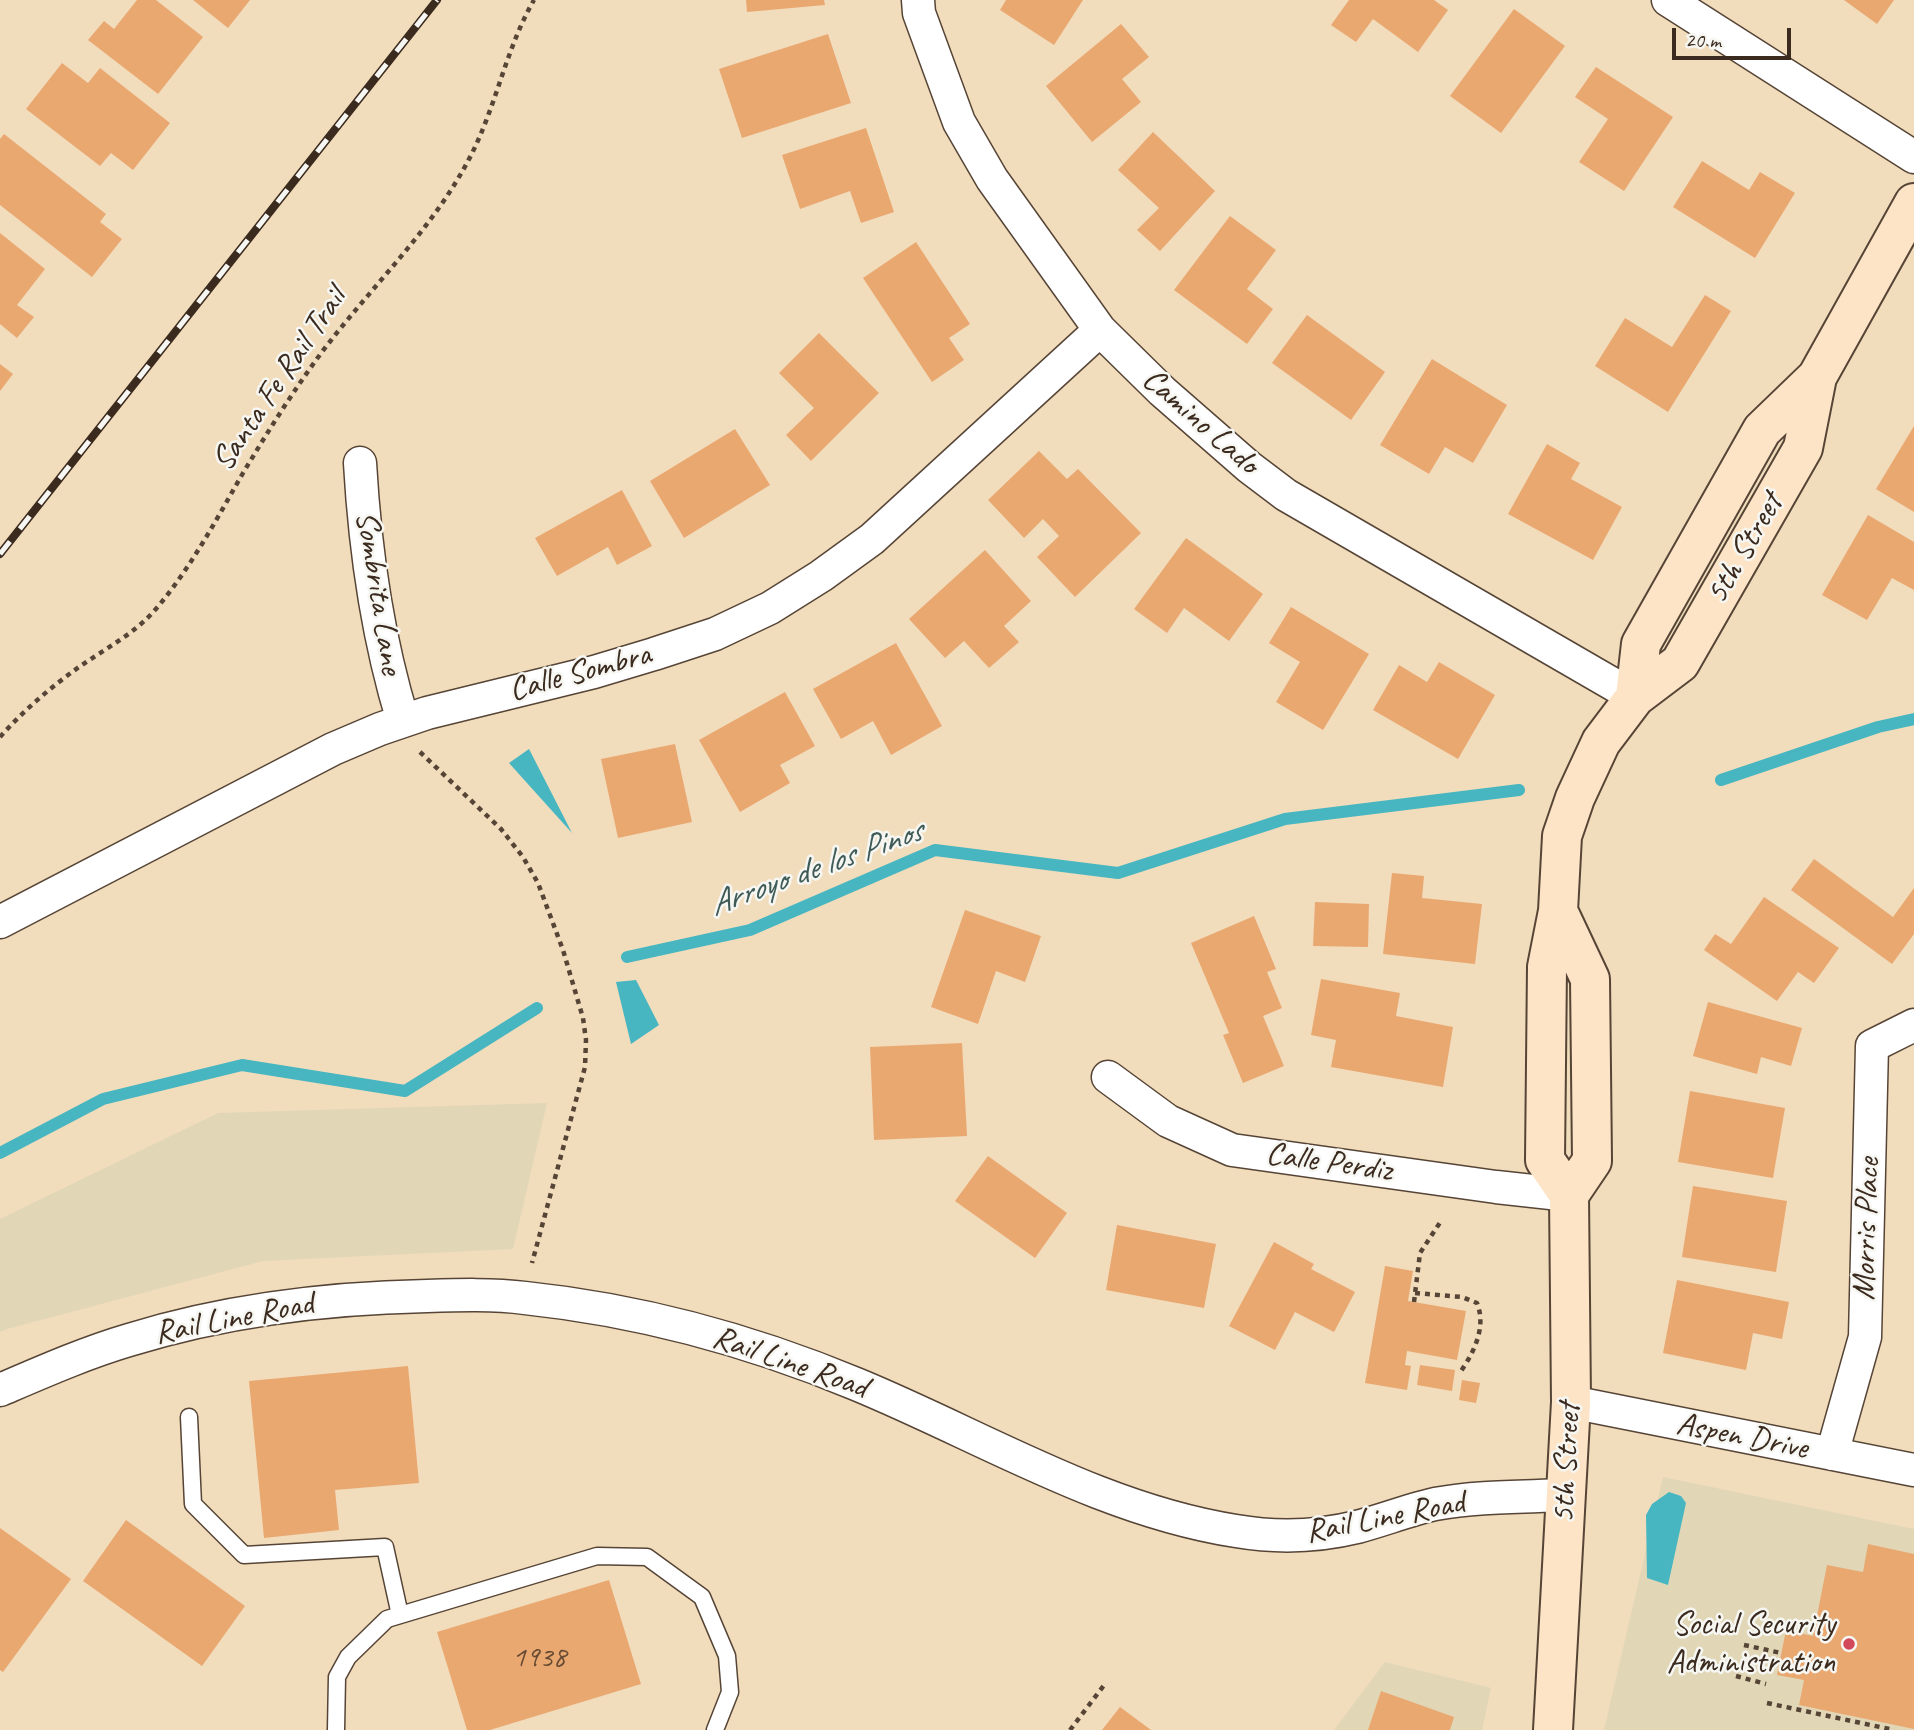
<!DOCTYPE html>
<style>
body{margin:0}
#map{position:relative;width:1914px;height:1730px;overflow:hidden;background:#f1dcbc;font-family:Caveat,sans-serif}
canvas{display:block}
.scale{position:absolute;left:1672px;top:28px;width:119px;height:32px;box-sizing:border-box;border:4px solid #3b2a1e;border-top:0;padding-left:9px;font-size:21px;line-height:24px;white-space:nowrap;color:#3b2a1e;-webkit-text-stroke:5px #f6f6f2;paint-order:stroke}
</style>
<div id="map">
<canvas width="1914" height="1730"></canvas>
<div class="scale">20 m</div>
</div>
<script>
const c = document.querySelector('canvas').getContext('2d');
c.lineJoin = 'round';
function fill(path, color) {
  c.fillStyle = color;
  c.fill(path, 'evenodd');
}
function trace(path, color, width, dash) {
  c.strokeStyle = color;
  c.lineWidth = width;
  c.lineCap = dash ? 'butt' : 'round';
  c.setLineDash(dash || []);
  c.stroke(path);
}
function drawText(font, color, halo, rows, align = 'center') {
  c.font = font + ' Caveat,sans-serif';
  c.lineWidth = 5;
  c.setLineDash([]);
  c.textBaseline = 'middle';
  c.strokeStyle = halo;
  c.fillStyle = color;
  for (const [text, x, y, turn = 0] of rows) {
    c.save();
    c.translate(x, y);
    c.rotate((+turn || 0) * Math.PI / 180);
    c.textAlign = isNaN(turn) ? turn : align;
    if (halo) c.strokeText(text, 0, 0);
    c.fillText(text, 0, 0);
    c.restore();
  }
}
fill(new Path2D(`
 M547 1103 513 1249 263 1261 7 1329 0 1332V1219L218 1113Z
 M1663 1477 1914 1529V1730H1604Z
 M1385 1662 1491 1688 1482 1730H1334Z`), '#e1d7b7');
fill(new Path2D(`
 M529 749 572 833 509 763Z
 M636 980 659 1025 631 1044 616 982Z
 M1669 1492 1681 1496 1686 1503 1668 1585 1647 1578 1646 1515 1652 1504Z`), '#47b6c1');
trace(new Path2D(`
 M1721 780 1878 727 1914 719
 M627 957 750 930 935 850 1118 873 1285 819 1519 790
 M0 1153 103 1099 242 1065 405 1091 537 1008`), '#47b6c1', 12);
fill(new Path2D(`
 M137 0H156L203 37 158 94 88 40 104 21 114 29Z
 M193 0H250L228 28Z
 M746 0H824L825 5 747 12Z
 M1006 0H1083L1054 45 1000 10Z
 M1349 0H1434L1448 10 1418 52 1373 19 1356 42 1331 25Z
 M1844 0H1894L1877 24Z
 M1514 9 1565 46 1501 133 1450 96Z
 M1121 24 1149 57 1122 79 1141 102 1092 142 1046 86Z
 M828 34 851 103 742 138 719 69Z
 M62 63 88 83 100 68 170 123 133 170 111 153 100 166 26 109Z
 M1596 67 1673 117 1624 191 1579 162 1608 119 1575 97Z
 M866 128 894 212 861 223 850 191 800 209 782 155Z
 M1153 132 1215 191 1160 251 1137 230 1159 208 1118 170Z
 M4 134 106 214 100 222 122 239 92 277 0 205V139Z
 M1702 161 1749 190 1760 172 1795 193 1755 258 1673 207Z
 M1230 216 1276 250 1247 289 1273 309 1247 344 1174 290Z
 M0 233 45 269 17 305 34 317 17 338 0 324Z
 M916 242 970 324 949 338 964 360 932 382 863 278Z
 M1705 295 1731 311 1668 412 1595 366 1625 318 1672 347Z
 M1307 315 1385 372 1351 420 1272 363Z
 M819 333 879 393 811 461 786 435 814 408 779 373Z
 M1432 359 1507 405 1473 463 1445 447 1429 474 1380 445Z
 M0 364 13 374 0 391Z
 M1914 426V512L1876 489Z
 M735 429 770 485 684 538 650 481Z
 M1547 444 1580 463 1571 479 1622 507 1593 560 1508 514Z
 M1039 451 1067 479 1078 469 1141 533 1075 597 1037 557 1059 536 1043 519 1024 538 988 500Z
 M622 490 652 546 617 565 608 547 557 576 535 538Z
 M1868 515 1914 542V590L1892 578 1867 620 1822 595Z
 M1186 538 1263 594 1229 641 1184 608 1167 633 1134 609Z
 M985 550 1031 601 1004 626 1019 642 989 668 964 641 945 658 909 619Z
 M1291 607 1369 654 1323 730 1276 702 1300 662 1269 643Z
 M896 643 942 726 891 755 873 721 841 739 813 689Z
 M1439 662 1495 695 1458 759 1373 710 1399 665 1427 682Z
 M785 692 815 746 780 765 790 783 740 812 699 740Z
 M675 744 692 822 618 838 601 759Z
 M1814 859 1893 917 1914 888V934L1892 964 1791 890Z
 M1392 873 1424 876 1422 898 1482 904 1475 964 1383 954Z
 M1764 897 1839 948 1814 983 1798 972 1777 1001 1704 950 1715 934 1731 944Z
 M1315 902 1369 904 1368 947 1313 946Z
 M965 910 1041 936 1025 982 996 971 978 1024 931 1007Z
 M1254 916 1276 969 1267 972 1282 1008 1263 1016 1284 1066 1243 1083 1223 1035 1229 1033 1191 943Z
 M1321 979 1400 993 1396 1016 1453 1027 1443 1087 1331 1067 1336 1040 1311 1035Z
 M1708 1002 1802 1028 1791 1066 1761 1057 1757 1074 1693 1056Z
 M962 1043 967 1136 874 1140 870 1047Z
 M1690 1091 1785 1108 1773 1178 1678 1162Z
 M988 1156 1067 1213 1035 1258 955 1201Z
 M1693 1186 1787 1201 1776 1272 1682 1257Z
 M1117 1225 1216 1244 1204 1308 1106 1290Z
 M1274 1242 1314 1264 1311 1269 1355 1292 1334 1332 1295 1312 1275 1350 1229 1326Z
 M1385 1266 1413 1271 1408 1301 1466 1311 1457 1360 1407 1351 1405 1365 1411 1366 1407 1390 1365 1383Z
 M1677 1280 1789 1302 1782 1339 1753 1333 1746 1370 1663 1353Z
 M1420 1365 1455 1370 1452 1391 1417 1385Z
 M408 1366 419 1483 335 1490 339 1530 264 1538 249 1381Z
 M1462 1380 1480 1383 1476 1403 1459 1400Z
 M126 1520 245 1606 202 1666 83 1581Z
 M0 1528 71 1579 3 1672 0 1670Z
 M1868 1544 1914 1554V1729L1799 1705 1804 1680 1777 1675 1786 1630 1813 1636 1827 1565 1863 1572Z
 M609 1580 641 1684 490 1730H467L437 1632Z
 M1381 1691 1454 1717 1450 1730H1368Z
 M1120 1707 1151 1730H1102Z`), '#eaa871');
const lane = new Path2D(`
 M189 1417 193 1504 244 1555 385 1547 400 1615
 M336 1730 337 1677 348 1657 387 1619 597 1556 647 1557 702 1597 727 1656 730 1692 715 1730`);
const street = new Path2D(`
 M918 0 919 13 959 122 992 179 1100 330 1162 391 1249 467 1286 495 1635 697
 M1668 0 1914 157
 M360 463C365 551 377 636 403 721
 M0 922 333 749 380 729 427 713 594 672 654 654 715 634 770 608 821 576 872 539 1100 330
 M1108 1077 1168 1121 1232 1150 1496 1187 1569 1195
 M0 1390C42 1372 85 1353 129 1340 226 1310 326 1298 427 1296 460 1295 493 1294 525 1298 639 1310 750 1340 856 1384 980 1435 1101 1510 1236 1531 1277 1538 1316 1537 1357 1527 1383 1520 1409 1510 1435 1504 1478 1496 1523 1497 1566 1495
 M1571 1402 1914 1470
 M1832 1454 1865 1337 1872 1046 1914 1025`);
const secondary = new Path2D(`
 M1635 697 1641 644 1762 430 1817 377 1914 203
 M1558 911 1590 979 1592 1161 1569 1195
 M1553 1730 1571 1402 1569 1195 1545 1160 1547 967 1558 911 1562 836 1575 798 1601 742 1635 697 1680 663 1803 448 1817 377`);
trace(lane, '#564536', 19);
trace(street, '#564536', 35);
trace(secondary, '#564536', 42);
trace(new Path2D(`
 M0 737C23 711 51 687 79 667 105 649 134 634 155 610 191 568 216 520 243 473 264 438 285 404 309 370 358 299 428 237 468 161 496 109 505 50 534 0
 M420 752 501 829 523 857 538 883 563 950 583 1018 586 1040 585 1067 532 1263
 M1415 1293 1462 1297 1477 1303C1487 1328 1473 1354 1459 1374
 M1414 1302 1420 1253 1441 1221
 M1744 1645 1781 1653
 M1736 1676 1766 1684
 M1767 1703 1894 1730
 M1070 1730 1105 1684`), '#564536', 4.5, [5, 5]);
trace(lane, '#fff', 16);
trace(street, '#fff', 32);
trace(secondary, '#fee4c6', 38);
const rail = new Path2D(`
 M0 554 437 0`);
trace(rail, '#3b2a1e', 8);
trace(rail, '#f6f6f2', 5, [16]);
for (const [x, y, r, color] of [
 [1849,1644,7,"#d1495b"]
]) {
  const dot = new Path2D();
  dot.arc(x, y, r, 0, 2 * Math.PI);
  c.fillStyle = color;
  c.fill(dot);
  trace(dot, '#f6f6f2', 2.5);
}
drawText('30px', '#674a33', null, [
 ["1938",539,1658]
]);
drawText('33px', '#3b2a1e', '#f6f6f2', [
 ["Santa Fe Rail Trail",280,380,-56],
 ["Camino Lado",1200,422,41],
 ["5th Street",1745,549,-60],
 ["Sombrita Lane",378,593,81],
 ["Calle Sombra",580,673,-15],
 ["Calle Perdiz",1329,1163,8],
 ["Morris Place",1867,1229,-88],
 ["Rail Line Road",234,1319,-11],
 ["Rail Line Road",790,1363,19],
 ["Aspen Drive",1742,1437,11],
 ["5th Street",1567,1463,-87],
 ["Rail Line Road",1385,1518,-11]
]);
drawText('33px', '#3b2a1e', '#f6f6f2', [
 ["Social Security",1835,1625],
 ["Administration",1835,1663]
], 'right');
drawText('italic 35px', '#3f5b57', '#f6f6f2', [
 ["Arroyo de los Pinos",816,869,-20]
]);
</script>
